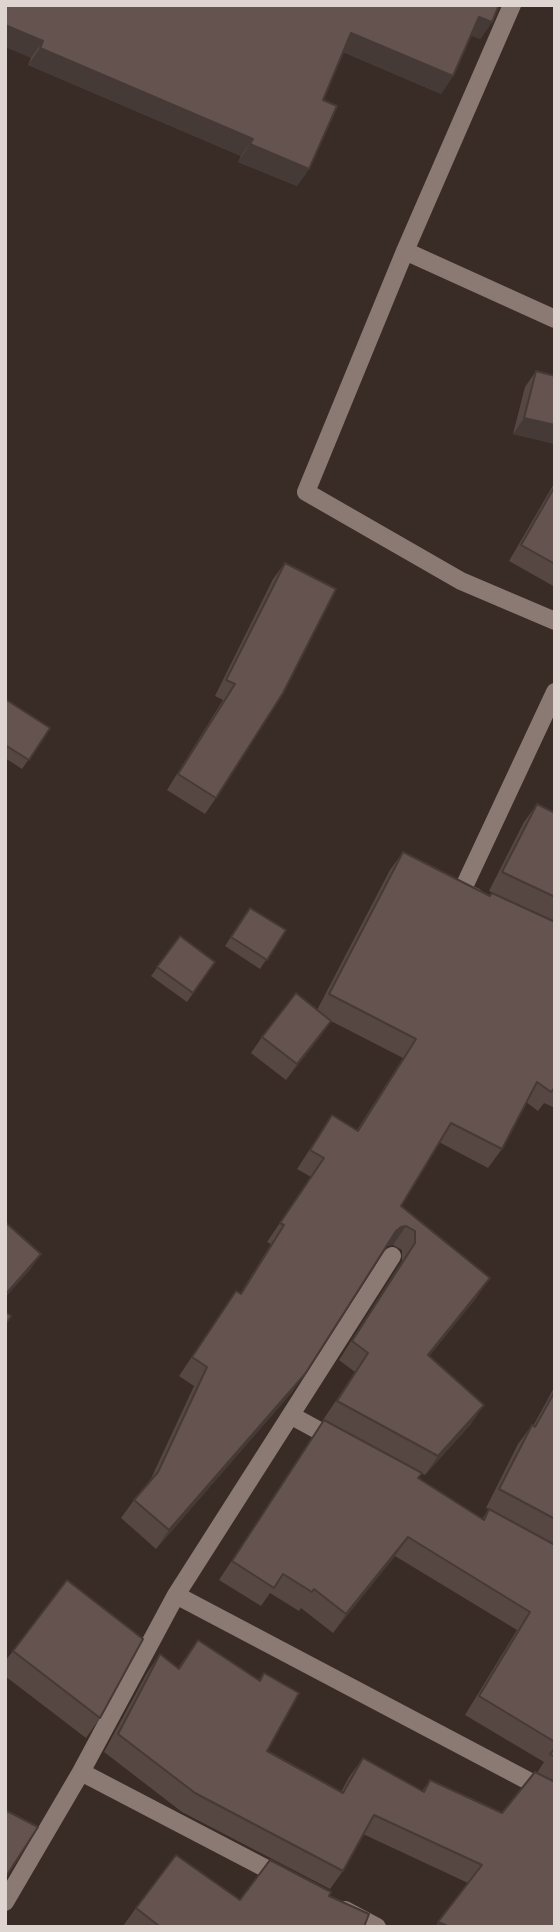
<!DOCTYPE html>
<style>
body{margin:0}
#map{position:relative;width:560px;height:1932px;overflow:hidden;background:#392b26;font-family:"Source Sans 3",sans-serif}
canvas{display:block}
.frame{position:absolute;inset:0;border:7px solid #ded5d1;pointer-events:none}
</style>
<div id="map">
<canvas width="560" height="1932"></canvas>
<div class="frame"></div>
</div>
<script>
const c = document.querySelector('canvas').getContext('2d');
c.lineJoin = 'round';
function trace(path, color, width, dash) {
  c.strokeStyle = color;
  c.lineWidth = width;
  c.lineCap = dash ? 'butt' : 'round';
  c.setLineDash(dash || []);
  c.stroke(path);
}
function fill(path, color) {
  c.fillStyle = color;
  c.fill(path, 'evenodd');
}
trace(new Path2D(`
 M512 5 405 251 306 492 461 581 555 621
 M405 251 555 319
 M475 897 462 891 555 692
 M292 1416 338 1441
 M176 1595 555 1795
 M81 1772 286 1879
 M5 1902 81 1772 176 1595 392 1256
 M345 1910 377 1927`), '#8b7973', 18);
fill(new Path2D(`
 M5 5 492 22 480 39 471 35 453 76 441 94 343 52 323 100 309 169 297 186 238 162 241 156 28 65 31 58Z
 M536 371 555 376V444L513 434 525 387Z
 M555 482V587L509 561Z
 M285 563 216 798 205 814 167 790 223 700 215 696 273 579Z
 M5 699 50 728 22 769 5 758Z
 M537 804 555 813V921L489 891 524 822Z
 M403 852 489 896 492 893 555 922V1108L544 1103 538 1111 526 1102 502 1149 488 1168 439 1142 401 1206 477 1297 429 1356 471 1424 425 1475 323 1420 355 1372 339 1360 402 1261V1250L393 1245 387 1246 385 1248 292 1392 156 1549 121 1518 134 1500 149 1483 194 1386 179 1376 236 1291 240 1294 271 1244 267 1242 311 1177 297 1169 332 1115 357 1130 403 1058 329 1020 331 1021 320 1037 286 1080 251 1053 262 1037 317 1010 390 870Z
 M250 908 286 930 260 969 225 946Z
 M180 936 215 962 187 1002 151 976Z
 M555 1386V1927H435L468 1883 363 1834 343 1871 330 1889 182 1812 104 1752 147 1673 160 1654 178 1668 198 1640 259 1680 264 1673 267 1751 341 1792 349 1777 363 1758 422 1791 430 1780 502 1813 537 1773 544 1762 465 1715 517 1630 395 1556 333 1633 301 1608 299 1611 270 1593 261 1606 219 1580 324 1420 419 1478 482 1519 489 1509 486 1508 518 1444 532 1425 533 1426Z
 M13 1651 100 1718 86 1738 5 1676V1661Z
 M329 1896 364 1927H125L123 1926 136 1908 240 1900Z`), '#564743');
fill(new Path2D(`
 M479 17 492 22 480 39 467 34Z
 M5 25 43 41 31 58 5 47Z
 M351 33 453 76 441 94 339 50Z
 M40 48 253 139 241 156 28 65Z
 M250 144 309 169 297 186 238 162Z
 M524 418 555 425V444L513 434Z
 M331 1021 320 1037 286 1080 297 1064Z
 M406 1226 393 1245 387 1246 382 1250 396 1231 401 1227Z
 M41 1254 30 1270 5 1298V1295Z
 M490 1278 477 1297 415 1374 428 1355Z
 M305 1374 292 1392 156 1549 169 1530Z
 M484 1405 471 1424 425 1475 438 1456Z
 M408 1537 395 1556 333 1633 346 1614Z
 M438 1922 450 1927H435Z`), '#463a37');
const building = new Path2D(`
 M5 5 137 6 499 5 492 22 479 17 453 76 351 33 323 100 337 106 309 169 250 144 253 139 40 48 43 41 5 25Z
 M536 371 555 376V425L524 418Z
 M555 486V564L521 545Z
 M285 563 336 589 283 693 216 798 178 774 235 684 226 680Z
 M5 699 50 728 29 760 5 745Z
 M537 804 555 813V897L502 872Z
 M403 852 490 896 492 893 555 922V1087L551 1092 537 1082 502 1149 451 1123 401 1206 490 1278 428 1355 484 1405 438 1456 337 1401 368 1353 352 1341 415 1243V1231L406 1226 401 1227 396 1231 305 1374 169 1530 134 1500 158 1472 207 1367 192 1357 236 1291 241 1294 284 1225 280 1223 324 1158 310 1150 332 1115 358 1131 416 1039 329 994Z
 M250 908 286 930 267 960 231 937Z
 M180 936 215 962 193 993 157 967Z
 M296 993 331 1021 297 1064 262 1037Z
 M5 1222 41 1254 5 1295Z
 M5 1312 11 1316 5 1325Z
 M555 1391V1519L499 1489 532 1425 535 1427Z
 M324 1420 422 1473 418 1478 484 1520 489 1509 555 1545V1742L479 1696 530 1612 408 1537 346 1614 314 1589 312 1592 283 1574 274 1588 232 1561Z
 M67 1580 143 1639 100 1718 13 1651Z
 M198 1640 260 1681 264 1673 299 1693 267 1751 343 1793 363 1758 424 1792 430 1780 502 1813 535 1772 555 1782V1927H450L438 1922 482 1865 374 1815 343 1871 195 1793 118 1734 160 1654 179 1669Z
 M555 1748V1757L550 1754Z
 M5 1810 38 1827 5 1878Z
 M176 1855 240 1900 270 1860 331 1892 329 1896 369 1914 364 1927H158L159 1926 136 1908Z`);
fill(building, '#64534e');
trace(building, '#463a37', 2);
</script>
